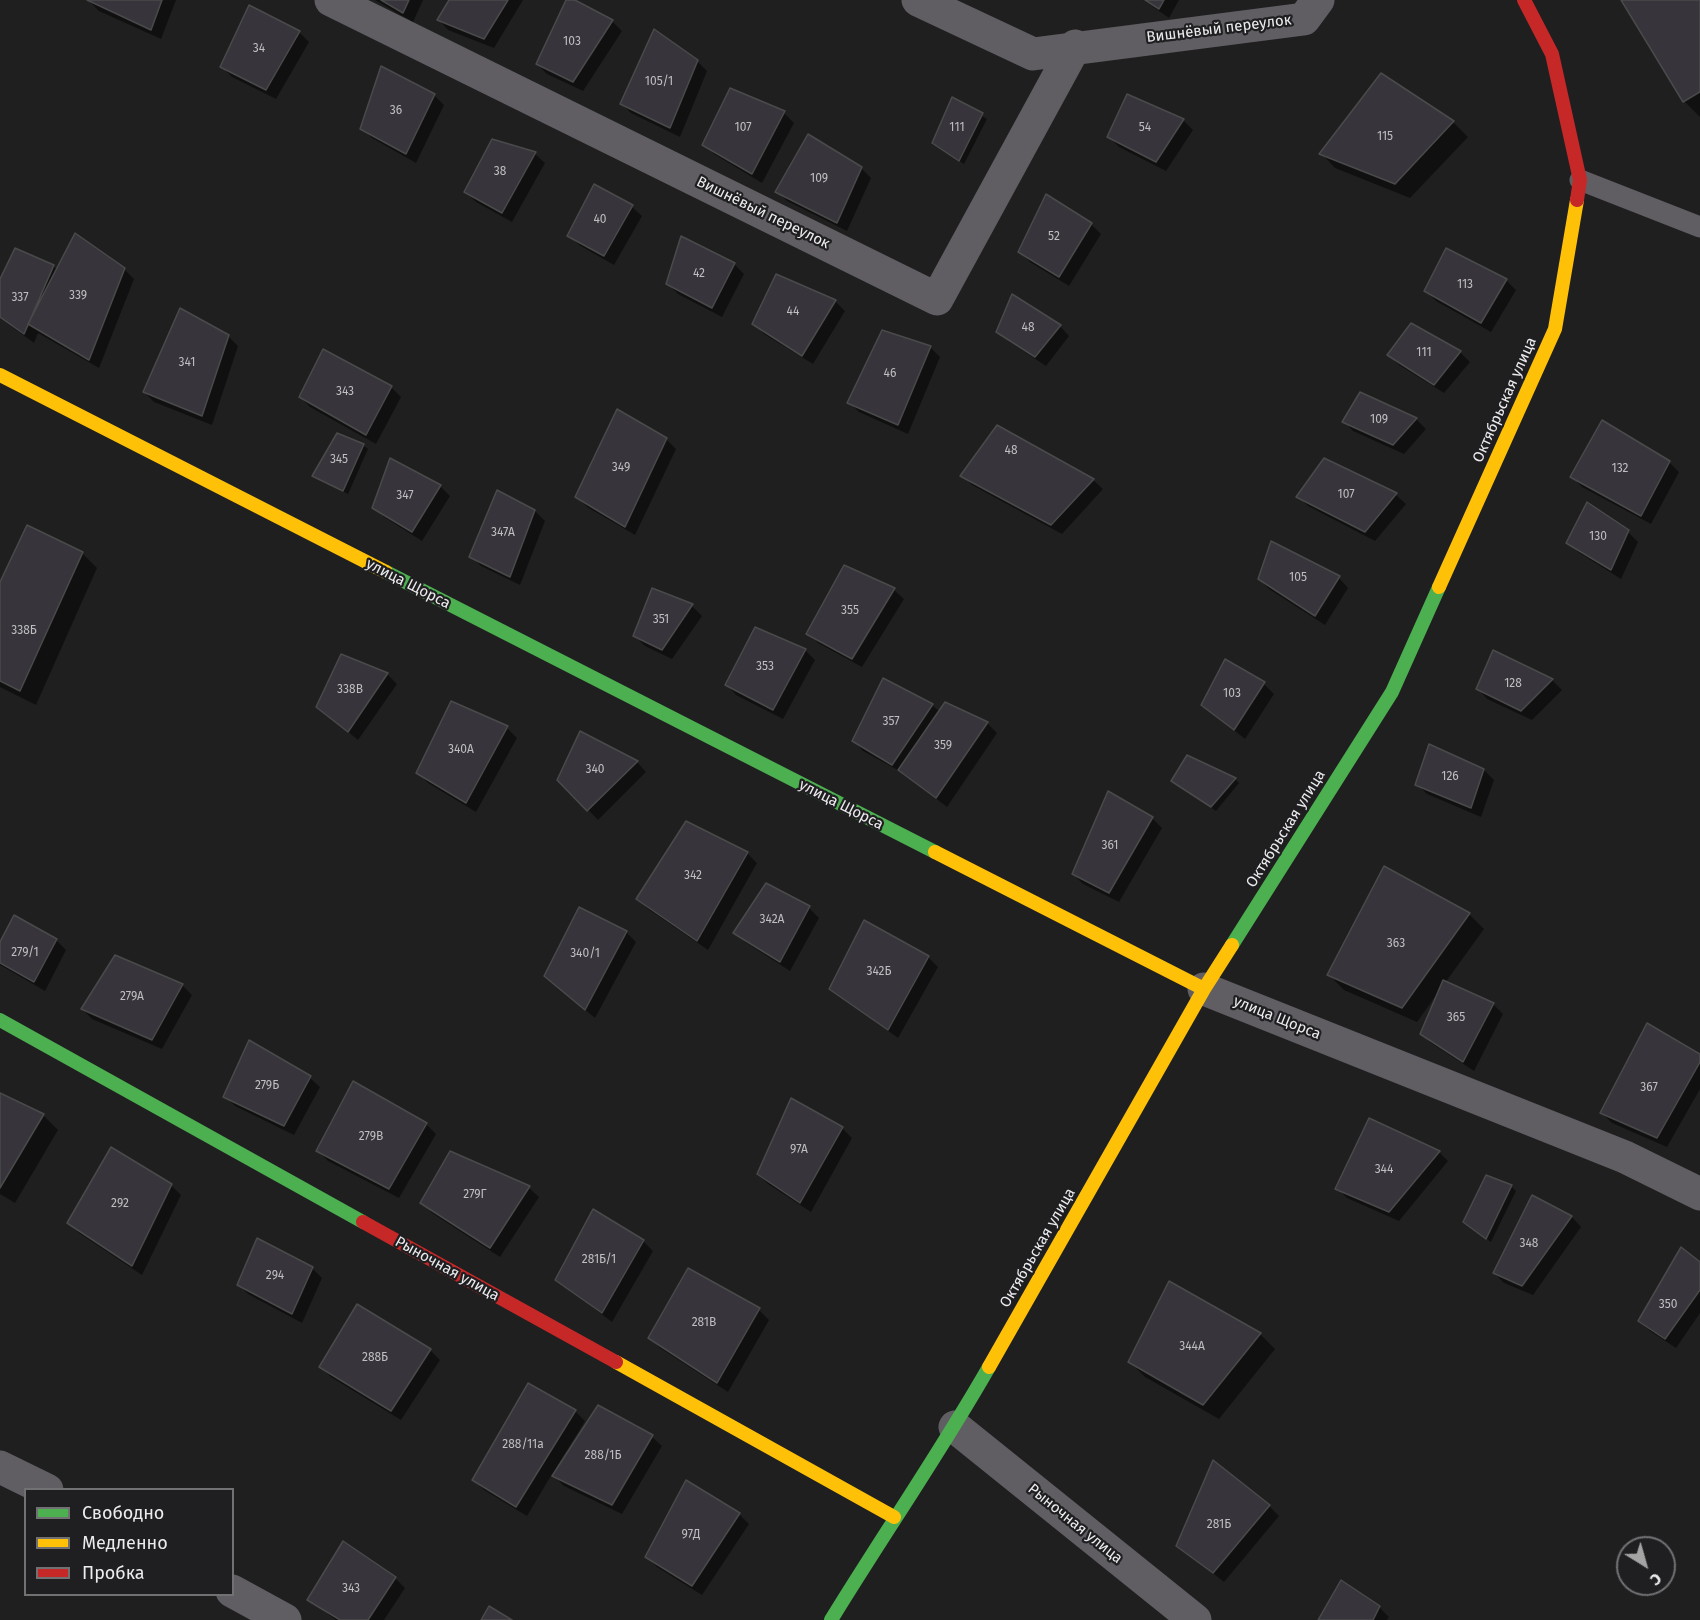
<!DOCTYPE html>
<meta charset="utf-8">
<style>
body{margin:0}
#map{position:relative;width:1700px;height:1620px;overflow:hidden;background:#1f1f20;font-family:"Fira Sans",sans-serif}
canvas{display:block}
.legend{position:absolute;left:24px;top:1488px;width:210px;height:108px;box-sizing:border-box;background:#1f1e21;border:2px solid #717073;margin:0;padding:8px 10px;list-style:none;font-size:18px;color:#ecebed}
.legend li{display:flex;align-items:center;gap:12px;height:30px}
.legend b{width:30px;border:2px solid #717073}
.north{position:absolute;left:1616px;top:1536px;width:60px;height:60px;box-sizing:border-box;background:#1f1e21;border:2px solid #717073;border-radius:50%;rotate:143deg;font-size:16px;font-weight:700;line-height:24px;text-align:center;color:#ecebed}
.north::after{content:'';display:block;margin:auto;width:21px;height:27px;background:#a4a4a5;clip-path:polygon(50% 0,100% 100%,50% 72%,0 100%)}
</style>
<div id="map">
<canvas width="1700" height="1620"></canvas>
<ul class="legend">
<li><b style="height:8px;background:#4caf50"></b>Свободно</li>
<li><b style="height:8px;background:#ffc107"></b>Медленно</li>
<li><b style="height:8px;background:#c62828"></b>Пробка</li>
</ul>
<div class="north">С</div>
</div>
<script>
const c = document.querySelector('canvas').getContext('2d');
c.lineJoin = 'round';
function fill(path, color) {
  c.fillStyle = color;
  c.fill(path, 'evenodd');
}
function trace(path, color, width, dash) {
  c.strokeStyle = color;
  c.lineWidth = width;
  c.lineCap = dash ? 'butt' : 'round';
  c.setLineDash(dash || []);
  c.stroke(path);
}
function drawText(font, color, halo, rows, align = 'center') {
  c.font = font + ' "Fira Sans",sans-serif';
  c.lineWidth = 4.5;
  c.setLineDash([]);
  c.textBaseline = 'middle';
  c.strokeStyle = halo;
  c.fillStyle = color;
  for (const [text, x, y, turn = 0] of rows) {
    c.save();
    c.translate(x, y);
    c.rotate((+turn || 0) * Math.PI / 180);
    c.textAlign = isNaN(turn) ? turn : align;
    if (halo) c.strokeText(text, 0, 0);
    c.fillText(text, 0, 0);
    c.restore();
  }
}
fill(new Path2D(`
 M176 0 161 39 99 11 89 1Z
 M375 0H423L413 22Z
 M451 0H523L494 48 448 30 439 20Z
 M568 0 612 21 622 31 583 91 547 74 537 64Z
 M1143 0H1179L1169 18Z
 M1622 0H1700V117L1684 101Z
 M299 32 309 42 276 99 232 77 222 67Z
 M697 61 707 71 680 137 631 113 621 103Z
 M1382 75 1453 122 1468 137 1410 198 1335 168 1321 153Z
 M434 95 444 105 416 163 372 138 362 128Z
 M953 99 987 119 964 164 933 143Z
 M784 113 794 123 762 183 714 154 704 144Z
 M1183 120 1193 130 1166 171 1119 147 1109 137Z
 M493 141 535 154 545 163 512 222 476 202 466 192Z
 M861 168 871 178 847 231 787 201 777 191Z
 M632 207 642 216 614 265 579 245 569 235Z
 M1091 224 1101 234 1069 286 1030 262 1020 252Z
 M1447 250 1506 280 1516 290 1491 332 1436 301 1426 291Z
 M734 264 744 274 722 317 678 294 668 284Z
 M53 266 57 270 124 269 134 279 99 368 38 333 34 343 0 318V282Z
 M835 301 845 311 813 364 764 334 754 324Z
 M1411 325 1460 352 1470 362 1444 393 1399 365 1389 355Z
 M1060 326 1069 336 1046 366 1008 341 998 331Z
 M228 336 238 346 212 425 154 402 144 392Z
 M930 347 940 357 908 434 859 412 849 402Z
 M391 387 401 397 376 444 310 407 300 397Z
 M1360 394 1416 419 1426 429 1404 454 1353 431 1344 421Z
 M666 439 676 449 635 535 587 507 577 497Z
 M363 445 368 449 348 494 314 476Z
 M1325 460 1396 495 1406 504 1375 541 1308 506 1298 496Z
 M1669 462 1679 472 1651 524 1582 487 1572 477Z
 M962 476 1093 480 1103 489 1062 534 972 485Z
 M440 486 450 496 422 541 384 517 374 507Z
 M497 492 535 511 545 521 520 585 481 566 471 556Z
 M1628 532 1638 542 1621 579 1578 552 1568 542Z
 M82 553 97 568 36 705 0 687V585Z
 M1339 578 1348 588 1325 625 1269 589 1259 579Z
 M653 590 692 606 702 616 672 659 645 646 635 636Z
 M894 590 904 599 862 667 818 643 808 633Z
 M805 650 815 660 783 719 736 695 727 685Z
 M1494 652 1552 680 1562 690 1532 720 1487 699 1478 689Z
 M342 656 387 674 397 684 358 740 318 707Z
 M1226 661 1264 684 1274 694 1245 739 1202 705Z
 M884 680 932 705 940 712 945 704 987 723 997 733 947 807 903 773 863 751 854 741Z
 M507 728 517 738 476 812 428 783 418 773Z
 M637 762 646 772 598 820 559 779Z
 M1484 770 1494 780 1481 817 1427 794 1417 784Z
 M1235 779 1239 783 1216 811 1178 785Z
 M1152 818 1162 828 1119 902 1083 884 1073 874Z
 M747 853 757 863 708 950 648 909 638 899Z
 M809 908 819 918 790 971 745 942 735 932Z
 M580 909 626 932 636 942 595 1018 545 976Z
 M1469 914 1484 929 1445 983 1493 1004 1503 1014 1474 1071 1431 1043 1421 1033 1437 994 1417 1022 1344 990 1329 975Z
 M865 922 928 957 938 967 898 1038 831 989Z
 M56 940 66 950 45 991 0 965V946Z
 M182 985 192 995 162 1049 92 1019 82 1009Z
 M1700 1055V1089L1667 1147 1612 1123 1602 1113Z
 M310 1078 320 1087 294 1135 235 1106 225 1096Z
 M0 1095 43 1115 58 1130 15 1203 0 1194Z
 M426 1124 436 1134 399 1198 328 1161 318 1151Z
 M842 1128 852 1138 811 1212 768 1184 758 1174Z
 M112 1149 171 1185 181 1195 142 1275 79 1233 69 1223Z
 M1439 1152 1448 1161 1399 1221 1347 1198 1337 1188Z
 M451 1153 529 1188 539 1197 500 1257 432 1213 422 1203Z
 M1511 1186 1516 1191 1491 1242 1464 1222Z
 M1532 1197 1572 1217 1581 1227 1533 1295 1504 1283 1494 1273Z
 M594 1211 643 1241 653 1251 612 1322 557 1280Z
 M1700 1264V1313L1676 1348 1650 1331 1640 1321Z
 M312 1268 322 1278 302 1323 248 1294 238 1284Z
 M688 1270 759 1310 769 1320 728 1392 660 1348 650 1338Z
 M1260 1334 1275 1349 1219 1419 1145 1377 1130 1362Z
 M430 1350 440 1360 401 1420 331 1377 321 1367Z
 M575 1411 585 1421 556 1468 559 1469 652 1437 662 1446 622 1514 564 1486 552 1474 527 1516 484 1490 474 1480Z
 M1269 1506 1279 1516 1224 1582 1178 1545Z
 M739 1514 749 1524 702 1595 657 1567 647 1557Z
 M344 1544 395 1578 405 1588 384 1620H336L309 1600Z
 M1379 1607 1389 1617 1387 1620H1320Z`), '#0007');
const building = new Path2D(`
 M87 0H162L151 30Z
 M381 0H409L403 13Z
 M449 0H508L484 39 437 20Z
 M566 0H575L613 20 573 82 536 64Z
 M1145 0H1164L1159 9Z
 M1621 0H1700V92L1683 102Z
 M249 5 300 31 266 90 220 67Z
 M654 29 698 60 670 128 620 104Z
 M381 66 435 94 406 154 360 129Z
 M1381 73 1454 121 1395 184 1319 154Z
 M730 88 785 111 752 174 702 145Z
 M1127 94 1184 119 1156 162 1107 137Z
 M952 97 983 113 959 161 932 143Z
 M808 134 862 167 837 223 775 192Z
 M492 139 536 152 502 213 464 192Z
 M594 184 633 205 604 256 567 236Z
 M1046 194 1092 223 1059 277 1018 252Z
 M75 233 125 268 89 360 28 324Z
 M681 236 735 263 712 308 666 284Z
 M15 248 54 265 24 334 0 317V279Z
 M1446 248 1507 279 1481 323 1424 291Z
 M776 274 836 300 802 356 752 324Z
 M1012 294 1061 325 1035 357 996 332Z
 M180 308 229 335 202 416 143 392Z
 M1411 323 1461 351 1434 385 1387 355Z
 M882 330 931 346 898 425 847 403Z
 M323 349 392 386 366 435 299 397Z
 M1360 392 1417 418 1393 445 1342 422Z
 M617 409 667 438 625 527 575 497Z
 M1602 420 1670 461 1641 516 1570 477Z
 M997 425 1094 479 1051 525 960 476Z
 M337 433 364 444 343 491 312 476Z
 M390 458 441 485 412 532 372 508Z
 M1324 458 1397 493 1365 532 1296 497Z
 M497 490 535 510 510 577 469 557Z
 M1587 502 1629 530 1611 570 1566 543Z
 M27 525 83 552 20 691 0 681V582Z
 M1271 541 1340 576 1315 616 1258 579Z
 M844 565 895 588 852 659 806 634Z
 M652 588 693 604 662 650 633 636Z
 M755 627 806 649 773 710 725 685Z
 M1493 650 1553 679 1521 711 1476 689Z
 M341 654 388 673 348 732 316 707Z
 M1225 659 1265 682 1234 730 1201 705Z
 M883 678 933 704 892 765 852 741Z
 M451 701 508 726 466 803 416 773Z
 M945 702 988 722 936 798 898 770Z
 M580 731 638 761 587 811 557 780Z
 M1429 744 1484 769 1471 808 1415 785Z
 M1187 755 1236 778 1211 807 1171 781Z
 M1108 791 1153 817 1109 893 1072 874Z
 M686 821 748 852 697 941 636 899Z
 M1384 866 1470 913 1402 1008 1327 975Z
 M766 883 810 906 780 962 733 933Z
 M579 907 627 931 585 1010 544 976Z
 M14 915 57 939 34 982 0 963V942Z
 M864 920 929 956 888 1030 829 989Z
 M115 955 183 984 152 1040 81 1009Z
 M1443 980 1494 1003 1463 1062 1420 1034Z
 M1647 1023 1700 1054V1062L1657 1138 1600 1113Z
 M249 1040 311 1076 284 1126 223 1097Z
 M353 1081 427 1123 389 1189 316 1151Z
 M0 1093 44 1114 0 1188Z
 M791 1098 843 1127 800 1203 757 1174Z
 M1369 1118 1440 1151 1389 1212 1335 1189Z
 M111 1147 172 1184 132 1266 67 1223Z
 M450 1151 530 1186 490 1248 420 1203Z
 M1486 1175 1512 1185 1486 1239 1463 1222Z
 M1532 1195 1572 1216 1522 1286 1493 1273Z
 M593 1209 644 1240 602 1313 555 1280Z
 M257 1238 313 1267 292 1314 237 1285Z
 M1681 1247 1700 1262V1290L1665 1339 1638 1321Z
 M688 1268 760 1308 717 1383 648 1338Z
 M1169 1281 1261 1333 1203 1405 1128 1362Z
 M357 1304 431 1349 391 1411 319 1367Z
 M528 1383 576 1410 516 1507 472 1480Z
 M598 1405 653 1435 612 1505 552 1476Z
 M1213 1460 1270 1505 1213 1573 1176 1546Z
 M686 1480 740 1513 692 1586 645 1557Z
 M343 1541 396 1577 368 1620H340L307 1600Z
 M1341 1580 1380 1606 1373 1620H1318Z
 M489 1606 512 1620H481Z`);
fill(building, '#37353b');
trace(building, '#4a4a4b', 1.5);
trace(new Path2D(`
 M1580 180 1700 227`), '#605e63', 21);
trace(new Path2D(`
 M331 0 937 299 1075 46
 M918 0 1033 54 1304 19 1318 0
 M1204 989 1625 1157 1700 1194
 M955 1427 1195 1620
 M0 1467 47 1490
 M232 1591 285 1620`), '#605e63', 33);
trace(new Path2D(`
 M386 572 935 852
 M1232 945 1392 692 1439 587
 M0 1020 363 1222
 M831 1620C883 1535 940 1453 989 1367`), '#4caf50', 14);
trace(new Path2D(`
 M0 375 386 572
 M1439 587 1555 329 1577 200
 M935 852 1204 989
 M616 1362 894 1517
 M989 1367 1204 989 1232 945`), '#ffc107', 14);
trace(new Path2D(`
 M1524 0 1552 54 1580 180 1577 200
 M363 1222 616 1362`), '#c62828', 14);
drawText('12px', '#bfbec0', null, [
 ["103",572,42],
 ["34",259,49],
 ["105/1",659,82],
 ["36",396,111],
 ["107",743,128],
 ["111",957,128],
 ["54",1145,128],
 ["115",1385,137],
 ["38",500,172],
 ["109",819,179],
 ["40",600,220],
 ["52",1054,237],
 ["42",699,274],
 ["113",1465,285],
 ["339",78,296],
 ["337",20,298],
 ["44",793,312],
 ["48",1028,328],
 ["111",1424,353],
 ["341",187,363],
 ["46",890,374],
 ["343",345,392],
 ["109",1379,420],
 ["48",1011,451],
 ["345",339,460],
 ["349",621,468],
 ["132",1620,469],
 ["107",1346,495],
 ["347",405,496],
 ["347А",503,533],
 ["130",1598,537],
 ["105",1298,578],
 ["355",850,611],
 ["351",661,620],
 ["338Б",24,631],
 ["353",765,667],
 ["128",1513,684],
 ["338В",350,690],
 ["103",1232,694],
 ["357",891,722],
 ["359",943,746],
 ["340А",461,750],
 ["340",595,770],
 ["126",1450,777],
 ["361",1110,846],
 ["342",693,876],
 ["342А",772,920],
 ["363",1396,944],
 ["279/1",25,953],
 ["340/1",585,954],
 ["342Б",879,972],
 ["279А",132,997],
 ["365",1456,1018],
 ["279Б",267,1086],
 ["367",1649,1088],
 ["279В",371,1137],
 ["97А",799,1150],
 ["344",1384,1170],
 ["279Г",475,1195],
 ["292",120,1204],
 ["348",1529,1244],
 ["281Б/1",599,1260],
 ["294",275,1276],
 ["350",1668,1305],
 ["281В",704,1323],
 ["344А",1192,1347],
 ["288Б",375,1358],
 ["288/11а",523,1445],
 ["288/1Б",603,1456],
 ["281Б",1219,1525],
 ["97Д",691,1535],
 ["343",351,1589]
]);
drawText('15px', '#ecebed', '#1f1e21', [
 ["Вишнёвый переулок",1219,29,-7],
 ["Вишнёвый переулок",763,213,26],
 ["Октябрьская улица",1505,400,-66],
 ["улица Щорса",408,584,27],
 ["улица Щорса",841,805,27],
 ["Октябрьская улица",1286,829,-58],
 ["улица Щорса",1277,1018,22],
 ["Октябрьская улица",1038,1248,-60],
 ["Рыночная улица",447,1269,29],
 ["Рыночная улица",1075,1524,39]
]);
</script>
